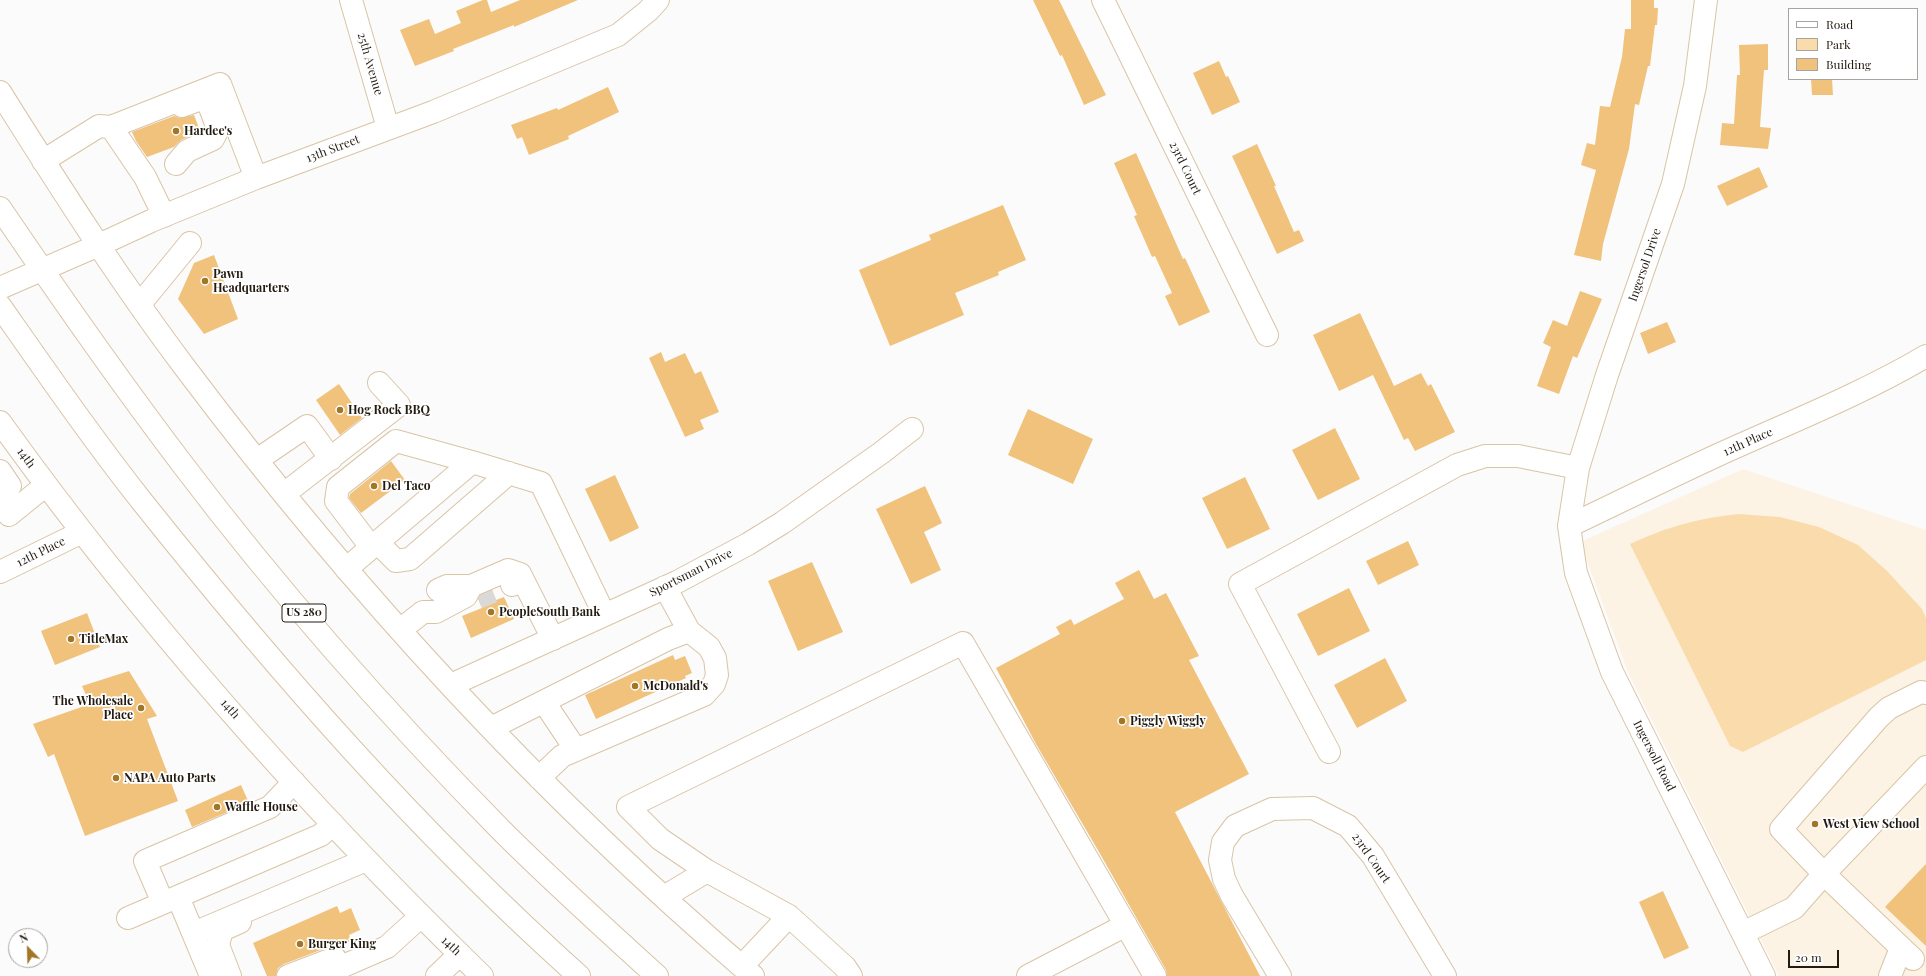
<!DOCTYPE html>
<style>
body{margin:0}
#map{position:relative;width:1926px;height:976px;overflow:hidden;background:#fbfbfb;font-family:"Playfair Display",serif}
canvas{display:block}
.legend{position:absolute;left:1788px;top:8px;width:130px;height:72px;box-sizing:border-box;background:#fff;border:1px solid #a7a49f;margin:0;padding:5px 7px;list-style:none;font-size:12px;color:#231b10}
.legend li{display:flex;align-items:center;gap:8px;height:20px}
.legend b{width:20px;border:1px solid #a7a49f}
.north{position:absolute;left:8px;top:928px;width:40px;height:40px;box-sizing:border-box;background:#fff;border:1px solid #a7a49f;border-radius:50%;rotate:337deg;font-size:11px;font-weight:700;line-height:16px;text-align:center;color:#231b10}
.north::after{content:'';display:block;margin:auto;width:14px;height:18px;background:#a27627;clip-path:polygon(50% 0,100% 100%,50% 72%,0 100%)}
.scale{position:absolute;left:1788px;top:950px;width:51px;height:18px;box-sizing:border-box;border:2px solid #231b10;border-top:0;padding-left:5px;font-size:12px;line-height:14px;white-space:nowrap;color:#231b10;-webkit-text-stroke:3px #fff;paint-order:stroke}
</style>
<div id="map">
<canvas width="1926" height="976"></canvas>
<ul class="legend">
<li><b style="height:5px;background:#fff"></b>Road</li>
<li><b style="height:11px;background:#fadbac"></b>Park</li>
<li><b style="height:11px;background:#f0c27b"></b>Building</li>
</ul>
<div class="north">N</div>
<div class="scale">20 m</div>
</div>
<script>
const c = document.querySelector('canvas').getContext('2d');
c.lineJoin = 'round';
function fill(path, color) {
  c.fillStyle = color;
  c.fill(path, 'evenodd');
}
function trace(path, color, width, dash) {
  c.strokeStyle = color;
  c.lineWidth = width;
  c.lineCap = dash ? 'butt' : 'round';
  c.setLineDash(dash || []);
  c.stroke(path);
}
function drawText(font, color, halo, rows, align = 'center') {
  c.font = font + ' "Playfair Display",serif';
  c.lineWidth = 3.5;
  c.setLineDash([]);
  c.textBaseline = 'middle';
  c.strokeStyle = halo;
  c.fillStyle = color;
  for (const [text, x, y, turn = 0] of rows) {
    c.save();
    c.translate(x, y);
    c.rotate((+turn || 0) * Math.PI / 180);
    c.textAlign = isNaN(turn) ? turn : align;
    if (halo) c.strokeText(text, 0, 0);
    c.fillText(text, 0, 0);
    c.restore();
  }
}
fill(new Path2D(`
 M1743 469 1926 530V976H1779L1628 672 1580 542Z`), '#fdf3e4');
fill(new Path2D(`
 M1738 514 1780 517 1819 527 1858 545 1887 571 1922 609 1926 618V660L1743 752 1730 746 1630 544C1669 526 1696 519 1738 514Z`), '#fadbac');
fill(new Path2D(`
 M483 0H487L491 12 520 0H578L514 27V25L453 49 454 51 415 66 400 30 429 19 435 34 461 23 456 11Z
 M1033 0H1059L1106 95 1084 105 1062 55 1060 56Z
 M1631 0H1654V8H1658L1657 25H1655L1650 66H1648L1639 105 1635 104 1629 149 1603 244 1601 261 1574 255 1596 170 1581 165 1587 143 1595 145 1600 106 1610 107 1622 57 1625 29H1631Z
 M1768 44V70H1764L1760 127 1771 128 1768 149 1720 145 1722 123 1734 124 1737 75H1740L1739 45Z
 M1219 61 1226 77 1228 76 1240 102 1212 115 1193 73Z
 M1811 79H1832L1833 95H1812Z
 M608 87 619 112 568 136 569 139 529 155 522 137 517 139 511 125 557 108 558 110Z
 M194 115 200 131 181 140 174 147 147 157 136 141 132 132 174 116 180 118Z
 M1257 144 1276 186H1274L1294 232 1299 230 1304 241 1277 254 1232 156Z
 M1136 153 1183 259 1185 258 1210 312 1179 326 1165 296 1172 293 1155 256 1152 257 1134 216 1137 215 1114 163Z
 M1759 167 1768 187 1727 206 1717 186Z
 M1003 205 1026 260 998 272 999 275 955 293 964 315 890 346 859 270 931 240 929 235Z
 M214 255 238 319 204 334 178 299 194 263Z
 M1580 291 1602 299 1577 358 1573 356 1559 394 1537 386 1551 347 1543 343 1553 320 1567 326Z
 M1360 313 1394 386 1421 373 1428 386 1431 384 1455 432 1415 451 1408 438 1404 440 1373 375 1339 391 1313 335Z
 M1667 322 1676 342 1648 354 1640 333Z
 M661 352 665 362 685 353 695 374 701 371 719 412 700 420 704 429 685 437 649 358Z
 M339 384 362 418 340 435 316 400Z
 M1028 409 1093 439 1073 484 1008 455Z
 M1335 428 1360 479 1318 500 1292 450Z
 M391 461 405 480 361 513 349 498 350 494Z
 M615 475 639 528 610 542 585 489Z
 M1245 477 1270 529 1227 549 1202 498Z
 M925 486 942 523 924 532 941 570 911 584 876 509Z
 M1408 541 1419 565 1378 585 1366 561Z
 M812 562 843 632 798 651 768 581Z
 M1139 570 1154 599 1166 593 1199 656 1189 660 1249 774 1175 812 1260 976H1167L1166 970 1099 852 1036 744 996 668 1060 634 1056 627 1071 619 1074 625 1124 599 1115 583Z
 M1349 588 1370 631 1318 656 1297 614Z
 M492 590 496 600 504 597 514 619 471 638 462 616 482 608 478 599 480 596Z
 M87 613 100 647 55 665 41 631Z
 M673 655 675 660 685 656 692 673 685 676 686 678 596 719 585 695Z
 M1385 658 1407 701 1357 728 1334 685Z
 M129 671 157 716 147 719 178 801 85 836 54 754 48 757 33 724 90 704 82 686Z
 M241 785 249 803 192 827 185 810Z
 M1926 864V946L1885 907Z
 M1663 891 1689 948 1664 959 1639 902Z
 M337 906 340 913 351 908 360 930 349 935 351 941 338 946H331L284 964 278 968 276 976H267L253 943Z`), '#f0c27b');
trace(new Path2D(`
 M478 598 493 592`), '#dbd9d8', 22, [22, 11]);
const minor = new Path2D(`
 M351 0 388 128
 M1103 0 1267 335
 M1706 0 1695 86 1673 184 1607 375 1578 468 1569 526 1576 573 1612 672 1764 976
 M0 92C59 186 119 280 186 369 353 591 542 796 753 976
 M111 127 145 177 164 216
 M43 161 99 126 111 127 220 84 256 178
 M176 164 187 151 213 139 218 129 208 102 198 100 182 106
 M0 288 99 245 151 221 256 178 433 112 618 35 648 11 658 0
 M140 304 190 243
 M0 422C143 621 307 806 482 976
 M257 460 307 426 331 459
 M0 471 10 486 0 498
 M284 494 399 405 379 383
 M0 503 9 515 46 485
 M1569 526C1619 502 1668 478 1718 455 1788 423 1860 395 1926 356
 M377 542 396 561 410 559 509 473
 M371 547 336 501 338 487 396 441 472 462
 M346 569 472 462 541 483 604 614
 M0 572 82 532
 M512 585 520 574 553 639
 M665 587 689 631
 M438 590 447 586H471
 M400 630 423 612H436L466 596 471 586 508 570 520 574
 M451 685 677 582 748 544 782 523 881 453 912 429
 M544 702 576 750
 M491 728 668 639 689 631 709 647 715 658 717 675 714 684 704 695 562 756 539 778
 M1329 752 1240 584 1457 465 1485 456H1518L1578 468
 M294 782 270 807 145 861 163 903 321 835 333 824
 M707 871 789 916 845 967 851 976
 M178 897 211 976
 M664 897 707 871 660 839 628 807 963 643 1155 976
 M128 918 163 903
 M194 933 366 860
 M1743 933 1794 908 1824 874 1926 767
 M1913 959 1824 874 1781 829 1879 717 1889 708 1921 692 1926 693
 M742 966 789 916
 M230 976 218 945 222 930 240 922
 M288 976 335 958
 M320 976 387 947 421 916
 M437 976 460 954
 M1028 976 1126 925
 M1280 976 1232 896 1224 879 1220 860 1223 842 1235 826 1272 809 1313 808 1348 826 1373 856 1445 976
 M1890 976 1901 948`);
const highway = new Path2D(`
 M0 208C59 295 119 381 183 465 280 593 388 715 501 830 551 880 604 928 657 976
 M0 306C47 373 94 441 144 504 278 672 419 833 579 976`);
trace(minor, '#d9c4a6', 24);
trace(highway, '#d9c4a6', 24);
trace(minor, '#fff', 22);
trace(highway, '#fff', 22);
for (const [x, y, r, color] of [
 [176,131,4,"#a27627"],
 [205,281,4,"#a27627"],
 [340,410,4,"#a27627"],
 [374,486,4,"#a27627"],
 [491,612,4,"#a27627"],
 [71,639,4,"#a27627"],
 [635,686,4,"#a27627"],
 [141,708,4,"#a27627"],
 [1122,721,4,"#a27627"],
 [116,778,4,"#a27627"],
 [217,807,4,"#a27627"],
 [1815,824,4,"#a27627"],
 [300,944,4,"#a27627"]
]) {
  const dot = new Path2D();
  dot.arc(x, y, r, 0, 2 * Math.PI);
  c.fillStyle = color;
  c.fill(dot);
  trace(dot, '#fff', 1.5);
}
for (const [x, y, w] of [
 [304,613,44]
]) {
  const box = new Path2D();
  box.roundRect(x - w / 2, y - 9, w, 18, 3);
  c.fillStyle = '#fff';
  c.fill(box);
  trace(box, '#231b10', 1);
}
drawText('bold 11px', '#231b10', null, [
 ["US 280",304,613]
]);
drawText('12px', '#231b10', '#fff', [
 ["25th Avenue",370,64,74],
 ["13th Street",333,149,-21],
 ["23rd Court",1185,168,64],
 ["Ingersol Drive",1645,265,-71],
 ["12th Place",1748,442,-24],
 ["14th",26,458,54],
 ["12th Place",41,552,-26],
 ["Sportsman Drive",691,573,-27],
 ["14th",230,709,49],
 ["Ingersoll Road",1654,756,63],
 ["23rd Court",1371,858,55],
 ["14th",451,946,44]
]);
drawText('bold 12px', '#231b10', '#fff', [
 ["Hardee's",184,131],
 ["Pawn",213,274],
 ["Headquarters",213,288],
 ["Hog Rock BBQ",348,410],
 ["Del Taco",382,486],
 ["PeopleSouth Bank",499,612],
 ["TitleMax",79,639],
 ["McDonald's",643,686],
 ["The Wholesale",133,701,"right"],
 ["Place",133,715,"right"],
 ["Piggly Wiggly",1130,721],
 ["NAPA Auto Parts",124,778],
 ["Waffle House",225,807],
 ["West View School",1823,824],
 ["Burger King",308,944]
], 'left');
</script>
